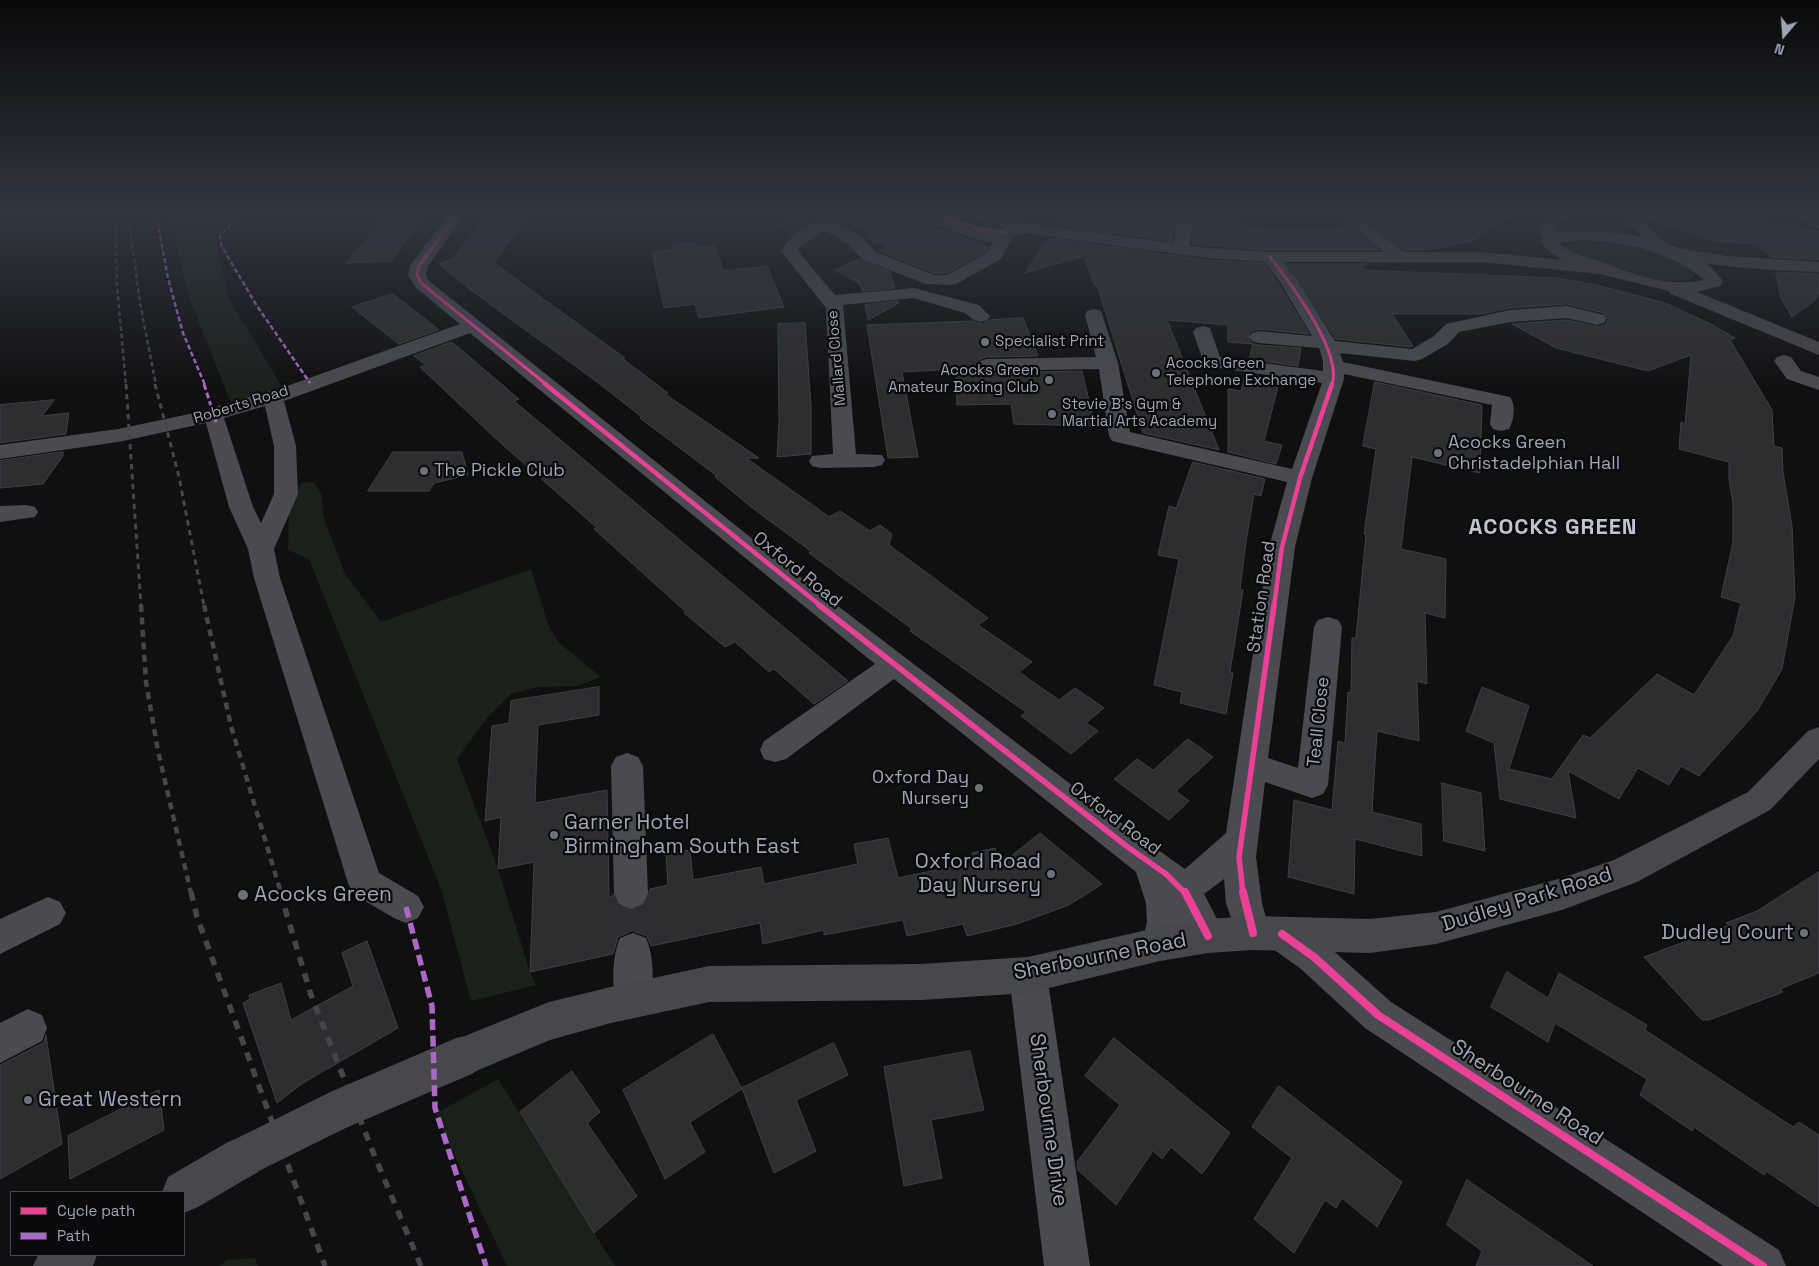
<!DOCTYPE html>
<style>
body{margin:0}
#map{position:relative;width:1819px;height:1266px;overflow:hidden;background:#101010;font-family:"Space Grotesk",sans-serif}
canvas{display:block}
.legend{position:absolute;left:10px;top:1191px;width:175px;height:65px;box-sizing:border-box;background:#0b0a0c;border:1px solid #47484f;margin:0;padding:6px 9px;list-style:none;font-size:15px;color:#a0a5b3}
.legend li{display:flex;align-items:center;gap:10px;height:25px}
.legend b{width:25px;border:1px solid #47484f}
.north{position:absolute;left:1759px;top:10px;width:50px;height:50px;-webkit-text-stroke:4px #0b0a0c;paint-order:stroke;rotate:198deg;font-size:14px;font-weight:700;line-height:20px;text-align:center;color:#a0a5b3}
.north::after{content:'';display:block;margin:auto;width:18px;height:22px;background:#a0a5b3;clip-path:polygon(50% 0,100% 100%,50% 72%,0 100%)}
</style>
<div id="map">
<canvas width="1819" height="1266"></canvas>
<ul class="legend">
<li><b style="height:6px;background:#ea4096"></b>Cycle path</li>
<li><b style="height:6px;background:#ac68c9"></b>Path</li>
</ul>
<div class="north">N</div>
</div>
<script>
const c = document.querySelector('canvas').getContext('2d');
c.lineJoin = 'round';
function fill(path, color) {
  c.fillStyle = color;
  c.fill(path, 'evenodd');
}
function trace(path, color, width, dash) {
  c.strokeStyle = color;
  c.lineWidth = width;
  c.lineCap = dash ? 'butt' : 'round';
  c.setLineDash(dash || []);
  c.stroke(path);
}
function drawText(font, color, halo, rows, align = 'center') {
  c.font = font + ' "Space Grotesk",sans-serif';
  c.lineWidth = 4.5;
  c.setLineDash([]);
  c.textBaseline = 'middle';
  c.strokeStyle = halo;
  c.fillStyle = color;
  for (const [text, x, y, turn = 0] of rows) {
    c.save();
    c.translate(x, y);
    c.rotate((+turn || 0) * Math.PI / 180);
    c.textAlign = isNaN(turn) ? turn : align;
    if (halo) c.strokeText(text, 0, 0);
    c.fillText(text, 0, 0);
    c.restore();
  }
}
fill(new Path2D(`
 M168 214H238L214 236 228 297 282 387 231 403 189 297Z
 M806 216 807 227 791 237 774 224Z
 M1576 241C1601 241 1684 249 1694 276 1676 294 1587 261 1567 249L1566 244Z
 M314 482 322 496 323 516 345 574 381 622 531 569 548 624 558 642 601 677 578 686 537 687 511 694 487 718 457 759 498 869 530 972 536 985 471 1001 442 892 309 559 288 550 289 513 301 483Z
 M498 1079 615 1266H507L435 1114Z
 M255 1258 258 1266H220L227 1260Z`), '#1a211b');
const building = new Path2D(`
 M388 214H423L392 261 346 263Z
 M487 214H527L494 263 625 358 623 359 668 393 665 394 759 458H746L821 511 829 517 840 511 870 531 880 525 892 534 889 545 988 618 978 625 1032 662 1019 672 1059 700 1075 688 1104 708 1086 723 1098 731 1071 754 1021 716 1026 712 910 631 912 629 809 553 812 552 751 507 715 477 717 476 640 418 642 417 589 376 468 288 439 264 453 259Z
 M856 214H898L988 247 987 251 947 273H934L879 251 888 247 865 238 873 234 844 223 853 219Z
 M1064 214 1175 215 1172 241 1057 225Z
 M1212 214H1235L1236 226 1291 230 1351 227 1379 250H1270L1192 244 1194 218 1212 220Z
 M1359 214H1512L1472 241 1429 250H1404Z
 M1647 214H1747L1755 222 1798 225 1803 230 1819 231V260L1771 257 1757 244 1716 241 1647 218Z
 M1048 238 1207 260 1264 263 1278 283 1309 334 1259 329 1250 332 1248 338 1251 343 1258 345 1301 348 1298 366 1249 359 1253 344 1228 342V325L1167 320 1219 450 1143 433 1097 285H1094L1084 256 1025 273Z
 M695 243 697 247 714 245 724 271 767 266 784 307 699 318 695 304 664 308 652 252 673 249 672 245Z
 M860 259 890 272 895 288 862 291 860 284 835 270Z
 M1286 264H1369L1363 265 1364 270 1556 278 1597 285 1665 303 1711 324 1735 338 1730 340 1772 410 1774 446 1782 448 1783 472 1792 526 1795 597 1782 669 1757 711 1699 776 1681 766 1669 785 1638 768 1619 799 1568 771 1576 818 1500 799 1494 743 1466 731 1482 687 1529 706 1509 769 1552 779 1583 735 1590 738 1657 674 1694 695 1733 636 1741 603 1721 597 1733 542V503L1729 480V462L1679 449 1681 422 1685 424 1691 355 1648 371 1556 348 1512 324 1567 320 1598 327 1605 325 1608 320 1604 313 1567 304 1510 308 1481 314H1392L1413 346 1412 347 1336 339Z
 M1776 272 1819 274V294L1813 302 1792 317 1781 298Z
 M393 294 438 329V330L399 344 352 307Z
 M898 301 899 303 868 320 865 305Z
 M1023 318 1038 356 986 357 978 360 976 366 979 371 987 373 1082 371 1095 426 1014 424 1011 404 957 405 956 369 902 372 918 457 888 458 867 325 972 321 982 324 990 320Z
 M805 323 811 405V454L777 457 779 422 778 324Z
 M452 342 519 399 514 401 848 681 814 704 774 669 769 672 735 642 725 647 684 613 686 612 594 529 597 528 494 437 420 367 426 365 414 356Z
 M1245 374 1280 379 1264 441 1282 445 1276 464 1228 452V389L1241 391Z
 M1375 382 1482 405 1480 473 1412 457 1401 549 1446 559 1445 618 1425 613 1427 684 1417 681 1419 741 1377 731 1372 812 1421 824 1422 856 1355 839 1354 894 1288 877 1294 800 1332 810 1338 741 1345 743 1348 692 1351 693 1352 638H1356L1366 535 1364 534 1376 449 1363 446Z
 M54 400 42 416 69 413 66 434 0 443V405Z
 M63 452V456L43 484 0 488V461Z
 M393 452H462L468 475 434 483 429 491H368Z
 M1193 462 1227 470 1228 473V470L1265 479 1261 496 1254 494 1245 548 1240 590H1243L1230 672 1233 673 1226 714 1180 703 1182 692 1154 685 1179 559 1158 555 1169 506 1176 508Z
 M599 687V715L538 725 535 803 607 790 609 897 614 896 618 906 630 911 645 905 650 889 668 885 666 854 690 850 693 880 761 867 764 884 858 864 854 844 888 838 898 878 974 862 972 853 995 848 1001 864 1040 833 1102 884 1069 905 1017 924 967 936 963 924 907 936 903 920 824 935V930L763 944 760 923 651 946 647 936 632 931 618 937 613 954 530 972 534 862 498 869 501 817 485 821 492 726 509 723 511 701Z
 M1188 739 1213 757 1176 791 1189 801 1169 820 1114 779 1137 759 1153 770Z
 M1442 783 1481 793 1485 851 1444 841Z
 M1819 872V973L1780 989 1783 992 1709 1020H1702L1644 957 1729 925 1726 923 1757 911Z
 M367 941 398 1028 303 1083 277 1103 243 1003 250 999 249 995 281 983 291 1020 353 986 342 953Z
 M1507 972 1548 998 1559 973 1647 1025 1645 1030 1793 1127 1799 1122 1819 1135V1207L1766 1171 1764 1175 1694 1127 1692 1131 1640 1095 1647 1079 1555 1023 1548 1042 1491 1007Z
 M713 1034 742 1089 690 1122 705 1152 665 1179 623 1090Z
 M46 1035 62 1144 0 1179V1065L43 1043Z
 M1114 1038 1230 1133 1202 1174 1171 1147 1162 1159 1153 1151 1116 1205 1078 1170 1077 1162 1120 1105 1085 1076Z
 M834 1043 848 1075 796 1100 816 1151 774 1173 742 1088Z
 M970 1051 984 1110 931 1120 942 1178 904 1186 884 1067Z
 M572 1071 600 1112 587 1123 637 1196 594 1233 520 1112Z
 M1279 1086 1402 1182 1377 1227 1342 1198 1336 1208 1325 1200 1294 1253 1254 1219 1292 1158 1252 1127Z
 M159 1090 164 1130 70 1179 68 1136Z
 M1467 1180 1593 1266H1476L1482 1251 1447 1225Z`);
fill(building, '#2e2e30');
trace(building, '#3e4044', 1);
trace(new Path2D(`
 M631 893 633 950`), '#2d2e31', 39, [39, 20]);
fill(new Path2D(`
 M449 214H465L428 266 426 275 428 280 804 580 1137 835 1185 869 1226 833 1269 547 1287 482 1112 441 1109 436 1099 369 987 371 980 369 977 365 980 361 987 359 1096 357 1085 315 1087 311 1094 309 1101 311 1118 363 1130 432 1292 469 1322 383 1205 366 1193 332 1196 328 1203 326 1210 328 1220 357 1323 371V361L1319 348 1259 343 1252 341 1249 337 1252 333 1259 331 1312 336 1280 282 1261 257 1264 253H1276L1297 281 1335 341 1412 349 1434 336 1446 324 1510 310 1567 306 1604 315 1606 319 1604 323 1597 325 1567 318 1510 322 1459 332 1448 344 1422 359 1415 361 1340 353 1343 362 1510 397C1516 404 1514 421 1509 429L1501 431 1493 429 1490 424 1492 405 1344 374V379L1312 478 1295 547 1268 758 1298 768 1314 627 1318 620 1328 617 1338 620 1342 627 1328 785 1323 794 1312 798 1265 782 1256 857 1262 903 1268 925 1269 922 1282 917 1295 922 1327 945 1391 1002 1779 1250 1786 1266H1723L1365 1028 1301 969 1269 946 1267 941 1266 945 1253 950 1240 945 1226 903 1224 879 1204 894 1226 936 1221 948 1208 953 1195 948 1182 923 1178 944 1173 956 1160 961 1147 956 1142 944 1147 922 1146 903 1136 872 894 679 786 759 775 762 764 759 760 750 764 741 875 664 470 333 284 401 296 446 298 494 274 549 280 578 379 873 418 896 424 907 418 918 406 923 394 918 353 894 348 883 254 578 248 549 229 507 206 423 118 442 0 459V445L118 429 199 412 287 386 460 324 415 287 408 275 410 266ZM265 406 274 446V494L261 523 253 507 224 418Z
 M833 214H854L852 217 837 224 859 235 876 252 934 275H947L988 252 993 241 989 242 957 233 914 217 912 214H935L989 232 1019 225 1025 227 1027 230 1025 233 1012 237 1001 259 956 284 950 285 926 284 864 260 847 243 824 230 799 248 798 251 835 295 914 288 979 305 990 316 988 320 981 322 974 320 965 313 913 298 843 305 856 454 882 455 885 460 882 465 874 467 820 468 812 466 809 461 812 456 833 454 826 308 781 251C793 232 812 223 833 214Z
 M1177 214H1193L1189 250 1187 254H1175L1173 250Z
 M1338 214H1356L1411 258 1408 262H1396Z
 M1552 214H1570C1561 225 1551 223 1559 239L1557 243H1545L1539 231 1542 222Z
 M1618 214H1635L1673 249 1671 253H1659Z
 M1796 214H1815L1819 217V229L1813 227Z
 M1784 355 1791 357 1801 371 1819 377V390L1787 379 1774 361 1777 357Z
 M26 505 35 507 38 512 35 517 0 522V506Z
 M627 753 638 757 643 766 648 893 643 904 631 909 619 904 614 893 611 766 616 757Z
 M48 897 60 902 66 913 60 924 0 954V919Z
 M633 933 646 938C655 959 655 992 646 1013L633 1018 620 1013C611 992 611 959 620 938Z
 M1028 957 1041 963 1047 975 1090 1266H1044L1009 975 1015 963Z
 M28 1009 42 1015 47 1028 42 1041 0 1063V1023Z`), '#4a4b50');
fill(new Path2D(`
 M1673 247 1727 256 1819 262V272C1768 270 1717 268 1667 256L1665 252 1667 248Z
 M1819 727V759L1770 810 1637 882 1562 910 1436 944 1370 953 1253 950 1208 953 1160 961 1028 993 921 1000 709 1002 611 1023 550 1040 464 1076 450 1070 444 1056 450 1042 549 1002 611 987 709 966 921 964 1028 957 1160 927 1208 919 1253 916 1370 919 1436 912 1562 878 1614 860 1748 792 1808 731Z
 M243 1136 258 1142 264 1157 258 1172 198 1207 184 1213V1192H162L168 1177 228 1142Z
 M38 1255H97L93 1266H33Z`), '#46484b');
fill(new Path2D(`
 M970 214H995L1027 223 1207 248 1270 252H1481L1563 260C1554 255 1547 251 1542 243L1545 235C1590 224 1698 236 1723 282L1720 286 1697 292 1819 342V355L1671 294 1669 291 1600 274 1481 262H1270L1207 258 1025 233 972 217ZM1581 240C1626 243 1668 249 1704 280 1675 287 1638 277 1613 266 1595 258 1574 257 1559 243Z`), '#47474b');
trace(new Path2D(`
 M115 214 117 285 126 385
 M128 214 140 303 156 385`), '#45464a', 2.5, [4.5, 3]);
trace(new Path2D(`
 M126 384 141 606
 M155 384 179 477 204 606`), '#45464a', 3, [5.5, 4.5]);
trace(new Path2D(`
 M141 605 146 682 158 751 191 893
 M204 605 231 726 281 893`), '#45464a', 4.5, [7, 5.5]);
trace(new Path2D(`
 M191 892 197 917 325 1266
 M280 892 311 995 375 1157 421 1266`), '#45464a', 5.5, [9, 8]);
trace(new Path2D(`
 M243 1157 338 1110 464 1056`), '#46484b', 39);
trace(new Path2D(`
 M156 214 168 278 183 333 205 385
 M242 214 220 235 221 245 257 306 310 383`), '#ac68c9', 2.5, [5, 2.5]);
trace(new Path2D(`
 M204 384 216 422`), '#ac68c9', 3, [6, 3]);
trace(new Path2D(`
 M406 907 432 1006 435 1108 486 1266`), '#ac68c9', 5.5, [11, 5.5]);
trace(new Path2D(`
 M457 214 419 266 417 275 421 283 547 385
 M934 214 981 229 1005 233
 M1270 257C1290 283 1343 352 1332 385`), '#ea4096', 3);
trace(new Path2D(`
 M545 384 821 606
 M1274 606 1282 547 1300 478 1332 384`), '#ea4096', 4.5);
trace(new Path2D(`
 M819 605 1125 845 1166 874 1185 893
 M1243 893 1239 857 1274 605`), '#ea4096', 5.5);
trace(new Path2D(`
 M1185 892 1208 936
 M1243 892 1253 933
 M1282 934 1314 957 1378 1015 1763 1266`), '#ea4096', 8);
const sky = c.createLinearGradient(0, 0, 0, 391);
sky.addColorStop(0, '#090909');
sky.addColorStop(0.55, '#313742');
sky.addColorStop(1, '#31374200');
c.fillStyle = sky;
c.fillRect(0, 0, 1819, 391);
for (const [x, y, r, color] of [
 [985,342,5,"#6e717a"],
 [1156,373,5,"#6e717a"],
 [1049,380,5,"#6e717a"],
 [1052,414,5,"#6e717a"],
 [1438,453,5,"#6e717a"],
 [424,471,5,"#6e717a"],
 [979,788,5,"#6e717a"],
 [554,835,5,"#6e717a"],
 [1051,874,5,"#6e717a"],
 [243,895,6,"#6e717a"],
 [1804,933,5,"#6e717a"],
 [28,1100,5,"#6e717a"]
]) {
  const dot = new Path2D();
  dot.arc(x, y, r, 0, 2 * Math.PI);
  c.fillStyle = color;
  c.fill(dot);
  trace(dot, '#0b0a0c', 2);
}
drawText('15px', '#a0a5b3', '#0b0a0c', [
 ["Specialist Print",995,342],
 ["Acocks Green",1166,364],
 ["Telephone Exchange",1166,381],
 ["Acocks Green",1039,371,"right"],
 ["Amateur Boxing Club",1039,388,"right"],
 ["Stevie B's Gym &",1062,405],
 ["Martial Arts Academy",1062,422]
], 'left');
drawText('15px', '#a0a5b3', '#0b0a0c', [
 ["Mallard Close",837,358,-95],
 ["Roberts Road",241,405,-17]
]);
drawText('18px', '#a0a5b3', '#0b0a0c', [
 ["Acocks Green",1448,443],
 ["Christadelphian Hall",1448,464],
 ["The Pickle Club",434,471],
 ["Oxford Day",969,778,"right"],
 ["Nursery",969,799,"right"]
], 'left');
drawText('18px', '#a0a5b3', '#0b0a0c', [
 ["Oxford Road",797,570,39],
 ["Station Road",1262,597,-82],
 ["Teall Close",1319,722,-84],
 ["Oxford Road",1115,819,37]
]);
drawText('21px', '#a0a5b3', '#0b0a0c', [
 ["Garner Hotel",564,823],
 ["Birmingham South East",564,847],
 ["Oxford Road",1041,862,"right"],
 ["Day Nursery",1041,886,"right"],
 ["Acocks Green",254,895],
 ["Dudley Court",1794,933,"right"],
 ["Great Western",38,1100]
], 'left');
drawText('21px', '#a0a5b3', '#0b0a0c', [
 ["Dudley Park Road",1527,900,-17],
 ["Sherbourne Road",1100,957,-11],
 ["Sherbourne Road",1527,1093,33],
 ["Sherbourne Drive",1048,1120,82]
]);
c.letterSpacing = '1px';
drawText('bold 22px', '#c1c4cf', '#0b0a0c', [
 ["ACOCKS GREEN",1553,528]
]);
c.letterSpacing = '0px';
</script>
